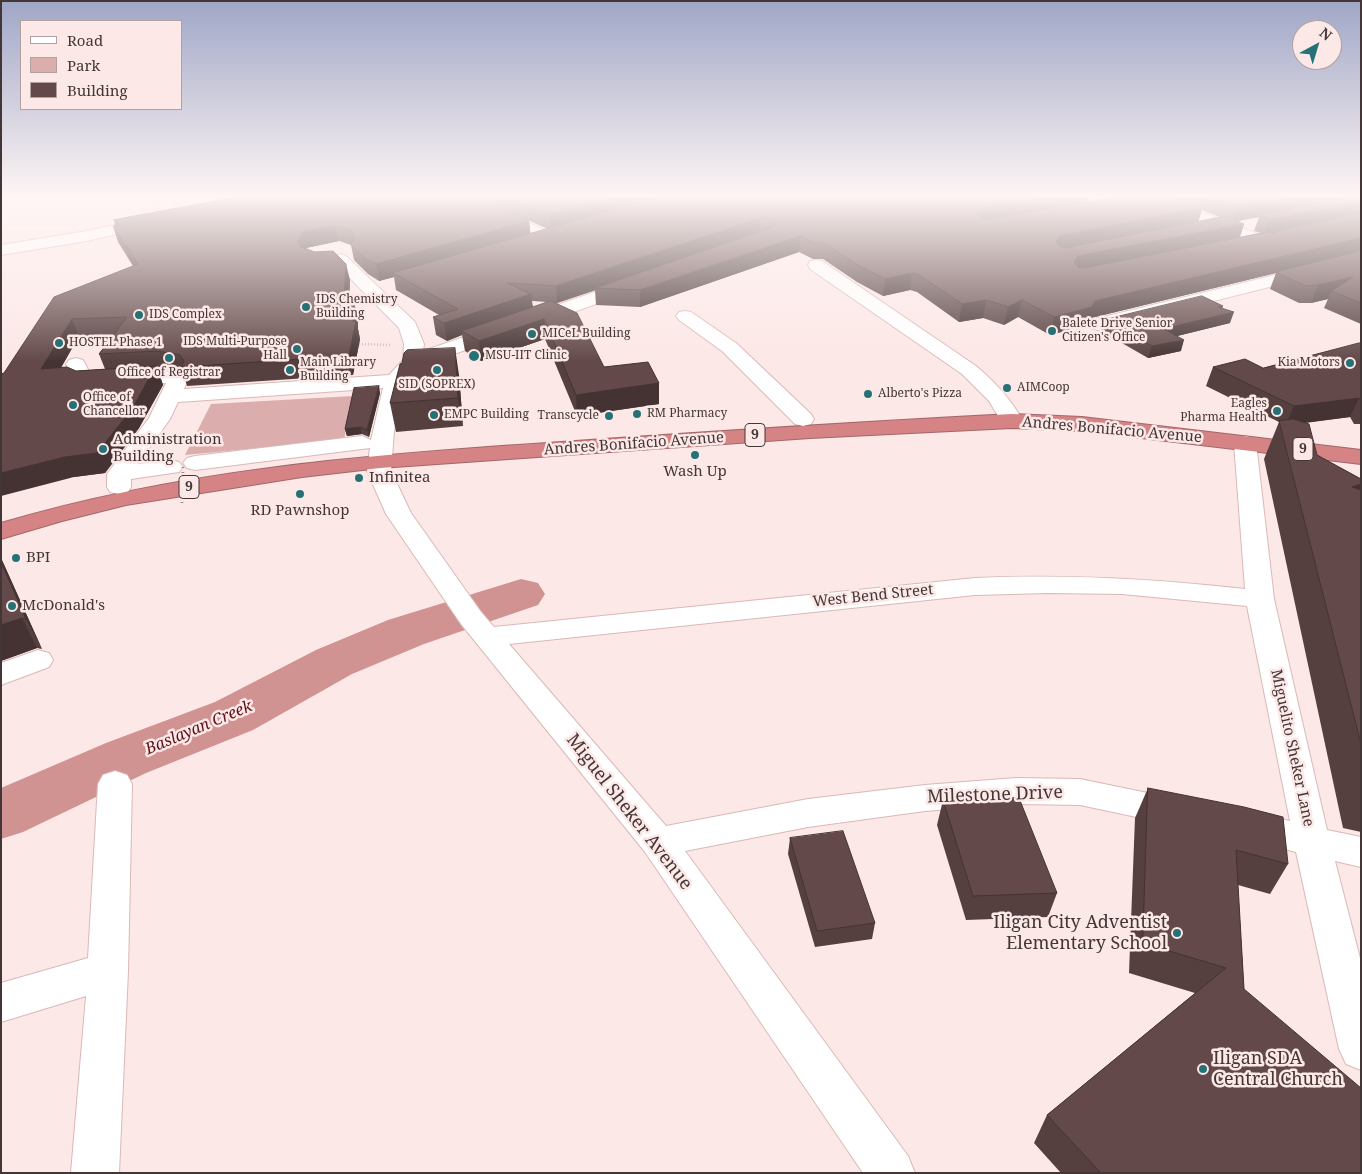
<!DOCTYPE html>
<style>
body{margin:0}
#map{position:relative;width:1362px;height:1174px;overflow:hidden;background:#fce8e7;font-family:"Noto Serif",serif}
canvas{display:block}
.frame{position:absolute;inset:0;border:2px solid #433636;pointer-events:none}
.legend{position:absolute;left:20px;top:20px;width:162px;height:90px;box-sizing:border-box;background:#fce8e7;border:1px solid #b2a1a0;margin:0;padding:6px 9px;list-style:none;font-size:15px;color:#433636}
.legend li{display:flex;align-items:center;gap:10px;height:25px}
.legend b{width:25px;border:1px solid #b2a1a0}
.north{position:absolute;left:1292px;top:20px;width:50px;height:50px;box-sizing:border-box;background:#fce8e7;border:1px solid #b2a1a0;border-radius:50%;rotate:39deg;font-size:14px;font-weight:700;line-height:20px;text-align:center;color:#433636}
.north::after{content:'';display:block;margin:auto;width:18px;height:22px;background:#267175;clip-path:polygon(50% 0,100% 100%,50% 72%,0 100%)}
</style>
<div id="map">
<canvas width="1362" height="1174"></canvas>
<div class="frame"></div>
<ul class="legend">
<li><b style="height:6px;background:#fff"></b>Road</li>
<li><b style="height:14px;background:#dbaead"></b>Park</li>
<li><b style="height:14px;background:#634949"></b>Building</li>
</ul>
<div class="north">N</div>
</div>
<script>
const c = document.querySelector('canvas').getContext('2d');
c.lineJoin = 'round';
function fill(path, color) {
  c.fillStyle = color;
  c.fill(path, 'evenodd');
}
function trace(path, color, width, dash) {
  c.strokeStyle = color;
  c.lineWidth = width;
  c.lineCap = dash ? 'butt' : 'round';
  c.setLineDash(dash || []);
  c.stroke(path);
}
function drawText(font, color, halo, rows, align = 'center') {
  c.font = font + ' "Noto Serif",serif';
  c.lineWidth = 5;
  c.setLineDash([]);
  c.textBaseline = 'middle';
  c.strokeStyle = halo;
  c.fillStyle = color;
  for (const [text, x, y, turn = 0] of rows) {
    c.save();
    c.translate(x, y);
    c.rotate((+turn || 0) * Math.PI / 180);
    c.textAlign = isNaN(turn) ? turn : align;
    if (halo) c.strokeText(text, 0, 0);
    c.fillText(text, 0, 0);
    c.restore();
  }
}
fill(new Path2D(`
 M353 396 344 440 185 455 211 404Z`), '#dbaead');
fill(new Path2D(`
 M521 579 538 583 545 594 538 605 424 644 352 674 253 730 146 773 23 832 1 839V788L106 743 215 702 316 650 388 620Z`), '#d19292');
const minor = new Path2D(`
 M159 197H173L174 218 172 221H162L160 218Z
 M1142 197H1162L1289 246 1291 249 1289 252H1277L1144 200Z
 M508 215 558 235 560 238 558 241H546L503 222 501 219 503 216Z
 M150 217 155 219 158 222 155 225 87 241 1 255V245L87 231Z
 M340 254 346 256 415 322 424 344 423 351 624 282 630 281 636 282 639 286 636 290 420 366 405 382 394 431 391 471 411 513 481 612 494 627 975 578C1069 574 1152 579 1245 589L1234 443 1237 438 1245 436 1253 438 1256 443 1274 599 1327 830 1361 837V867L1335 861 1361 962V1070L1346 1064 1339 1049 1296 852 1235 836 1230 826 1235 816 1248 812 1290 821 1247 606 1122 594 1048 593 975 595 509 644 666 826 808 799 925 785 1016 778 1080 779 1191 802 1197 812 1191 822 1179 826 1080 805 1016 804 925 811 808 827 685 851 908 1156 915 1173H863L645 852 461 624 386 514 367 471 370 448 195 470 187 468 183 463 187 458 195 456 362 436 371 440 383 388 178 402 170 419 138 464 171 460 179 462 183 467 179 472 131 479V487L128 492 119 494 110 492 107 487V474L149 418 166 383 83 388 76 386 66 364 69 360 76 358 83 360 91 375 163 371 185 375 188 379 184 389 389 375 403 360 404 344 399 328 334 262 332 259 334 256Z
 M1361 254V264L1098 330 1091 328 1089 324 1091 320Z
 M816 260 822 261 976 366C995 382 1011 399 1023 421L1020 426 1012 428 1004 426 989 401 962 374 810 269 808 265 810 261Z
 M685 311 691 312 736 343 811 414 814 419 811 424 803 426 795 424 722 351 679 320 676 316 679 312Z
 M38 650 49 653 53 660 49 667 1 685V663Z
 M115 771 127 775 132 784 128 971 119 1173H71L86 996 1 1022V983L88 958 98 784 103 775Z`);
const highway = new Path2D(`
 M1012 414 1082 417 1361 450V464L1082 431 1012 428 810 438 380 468 302 477 126 505 62 521 1 539V523C179 470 363 455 547 443 702 432 857 422 1012 414Z`);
trace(minor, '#d9b9b8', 2);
trace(highway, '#a26869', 2);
trace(new Path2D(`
 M359 344 392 345`), '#a19090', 2.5, [0.5, 2.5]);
fill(minor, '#fff');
fill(highway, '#d58384');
trace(new Path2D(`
 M182 503 183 465`), '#a19090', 3, [1, 4]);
fill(new Path2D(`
 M237 197H1089L1088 202 1116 197H1361V324L1324 308 1328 299 1311 303H1299L1270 289 1276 273 1091 318 1087 325 1050 335 1018 317 1004 325 983 318 959 322 917 292 910 290 883 296 857 282 823 259H813L799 252 640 307 596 305 595 290 557 303H555L604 367 659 383V404L577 416 545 339 481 361 465 351 462 335 447 341 436 335 433 317 439 315 396 290 394 277 379 281 368 274 354 260 351 245 339 241 306 248 350 280 349 302H354L358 319V329L360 339 353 375 187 386 183 373 163 369H158L163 385 139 428 105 473 74 477 4 373 133 266 118 242 113 226H115L114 220ZM1202 210 1220 217 1198 222ZM516 215 548 229 530 234 529 221ZM1259 217 1254 231 1261 233 1240 237 1244 224 1237 221ZM532 301 547 302 533 307ZM113 335 99 354 105 369 76 371 61 368 79 336Z
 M1223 308 1230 323 1177 336 1181 351 1148 358 1101 331 1104 320Z
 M1361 343V424H1354L1350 417 1305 423 1317 455 1361 479V832L1343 828 1264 459 1279 422 1206 386 1213 367 1263 368Z
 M459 375 463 426 396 432 390 403Z
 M380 393 369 437 362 434 347 436 345 429Z
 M1 558 42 649 37 648 1 661Z
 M1148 788 1288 864 1270 894 1238 885 1244 989 1361 1173H1061L1034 1143 1047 1115 1195 993 1129 973 1135 818Z
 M943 800 1057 893 1048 917 966 920 937 825Z
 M790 838 875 923 872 939 815 947 788 854Z`), '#553f3f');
fill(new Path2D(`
 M612 197H664L551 230 550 215Z
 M1043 197H1089L1088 204 972 229 975 214 984 207Z
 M1289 197H1343L1342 201 1259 215V217L1232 222 1237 207Z
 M501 199 503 214 498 203Z
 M1361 202V216L1264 235 1270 220Z
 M1202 208 1198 223 1055 252 1056 242 1059 236Z
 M760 218 759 233 595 288 596 290 557 303 556 286Z
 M529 221 531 237 393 273 394 277 379 281 376 264Z
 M1244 224 1239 239 1070 279 1074 262 1078 256Z
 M335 225 339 241 306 248 301 257 298 241 302 232Z
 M801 236 799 252 640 307V290Z
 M1361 238V252L1276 272V273L1091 318 1087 325 1050 335 1054 317 1095 301Z
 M346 264 350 280 348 320 344 302Z
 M912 273 910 290 883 296 885 279Z
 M1353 277 1331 291 1328 299 1311 303 1318 285Z
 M531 294 533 311 462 331V335L447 341 444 323Z
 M986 300 983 318 959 322 962 304Z
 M1022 300 1018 317 1004 325 1008 307Z
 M354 302 358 319V329L360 339 353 375 349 356 353 321Z
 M1223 306 1220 315 1234 312 1230 323 1161 340 1164 329 1218 307Z
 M72 319 79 336 49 388 41 369Z
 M544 319 545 339 481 361 479 341Z
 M1184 340 1181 351 1148 358 1152 346Z
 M455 348 459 375 463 426 458 398Z
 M156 366 163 385 139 428 105 473 74 477 1 496V473Z
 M659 383V404L577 416 576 395Z
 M379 386 380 393 369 437 367 430Z
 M1359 398 1350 417 1286 425 1294 406Z
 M360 427 362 434 347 436 345 429Z
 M1361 484V496L1352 487Z
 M1 558 42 649 26 619 1 562Z
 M22 618 37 648 1 661V625Z`), '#453333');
const building = new Path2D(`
 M237 197H612L550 215 512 199H501L498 203 501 208 529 221 376 264 365 258 350 244 355 238 351 230 335 225 302 232 298 241 301 247 315 252 333 251 346 264 344 302H354L353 321H356L349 356 181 367 184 361 180 355 157 351 99 354 127 317 72 319 41 369 67 367 76 371 156 366 132 409 97 453 65 457 1 473V374L4 373 54 297 138 264 113 226 120 225 114 220Z
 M658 197H1043L984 207 975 214 984 220 1116 197H1175L1202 208 1059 236 1056 242 1059 246 1065 248 1225 216 1244 224 1078 256 1074 262 1078 267 1084 268 1267 232 1274 234 1280 230 1361 213V238L1095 301 1092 307 1054 317 1022 300 1008 307 986 300 962 304 919 275 912 273 885 279 859 266 824 243H814L801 236 640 290 595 288 773 227 776 221 773 218H760L556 286 507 283 531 294 444 323 433 317 458 309 393 273Z
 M1211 197H1289L1237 207Z
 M1352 197H1361V202L1270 220 1259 215Z
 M1361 251V303L1331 291 1353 277 1318 285 1306 286 1276 272Z
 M1202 296 1223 306 1218 307 1234 312 1164 329 1184 340 1152 346 1104 320Z
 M551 301 577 313 604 367 648 362 659 383 576 395 544 319 479 341 462 331Z
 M1359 343H1361V401L1359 398 1294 406 1213 367 1245 359 1263 368Z
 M455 348 458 398 390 403 400 364 402 363 404 353 407 350Z
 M379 386 367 430 360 427 345 429 354 388Z
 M1293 419 1309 424 1317 455 1361 479V484L1352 487 1361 490V744L1279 421Z
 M1 562 26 619 22 618 1 625Z
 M1148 788 1244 807 1283 817 1288 864 1236 850 1244 989 1361 1088V1173H1101L1047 1115 1226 968 1143 943Z
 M1019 798 1057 893 973 896 943 800Z
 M843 831 875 923 817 931 790 838Z`);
fill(building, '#634949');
trace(building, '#453333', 1);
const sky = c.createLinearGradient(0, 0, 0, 362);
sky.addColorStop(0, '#9fa6c6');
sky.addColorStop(0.54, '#fef5f4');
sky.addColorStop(1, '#fef5f400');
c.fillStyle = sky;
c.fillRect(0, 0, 1362, 362);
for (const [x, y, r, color] of [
 [306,307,5,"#267175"],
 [139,315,5,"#267175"],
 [1052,331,5,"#267175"],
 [532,334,5,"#267175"],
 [59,343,5,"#267175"],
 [297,349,5,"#267175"],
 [474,356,6,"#267175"],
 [169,358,5,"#267175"],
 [1350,363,5,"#267175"],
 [290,370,5,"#267175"],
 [437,370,5,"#267175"],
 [1007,388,5,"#267175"],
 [868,394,5,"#267175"],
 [73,405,5,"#267175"],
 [1277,411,5,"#267175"],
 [637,414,5,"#267175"],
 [434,415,5,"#267175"],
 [609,416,5,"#267175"],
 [103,449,5,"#267175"],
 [695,455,5,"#267175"],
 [359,478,5,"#267175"],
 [300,494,5,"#267175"],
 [16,558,5,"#267175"],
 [12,606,5,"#267175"],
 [1177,933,5,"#267175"],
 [1203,1069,5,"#267175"]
]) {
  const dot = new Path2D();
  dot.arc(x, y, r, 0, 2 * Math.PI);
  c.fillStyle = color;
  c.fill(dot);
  trace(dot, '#fce8e7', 2);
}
drawText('12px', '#433636', '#fce8e7', [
 ["IDS Chemistry",316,300],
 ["Building",316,314],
 ["IDS Complex",149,315],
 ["Balete Drive Senior",1062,324],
 ["Citizen's Office",1062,338],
 ["MICeL Building",542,334],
 ["IDS Multi-Purpose",287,342,"right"],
 ["Hall",287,356,"right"],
 ["HOSTEL Phase 1",69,343],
 ["MSU-IIT Clinic",485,356],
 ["Main Library",300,363],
 ["Building",300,377],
 ["Kia Motors",1340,363,"right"],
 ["Office of Registrar",169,373,"center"],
 ["SID (SOPREX)",437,385,"center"],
 ["AIMCoop",1017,388],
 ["Alberto's Pizza",878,394],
 ["Office of",83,398],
 ["Chancellor",83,412],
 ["Eagles",1267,404,"right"],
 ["Pharma Health",1267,418,"right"],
 ["RM Pharmacy",647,414],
 ["EMPC Building",444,415],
 ["Transcycle",599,416,"right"]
], 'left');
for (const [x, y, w] of [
 [755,435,20],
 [1303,449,20],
 [189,487,20]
]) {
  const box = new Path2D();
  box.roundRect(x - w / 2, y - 11.5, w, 23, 4);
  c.fillStyle = '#fce8e7';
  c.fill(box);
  trace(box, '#433636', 1);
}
drawText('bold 14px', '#433636', null, [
 ["9",755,435],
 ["9",1303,449],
 ["9",189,487]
]);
drawText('15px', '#433636', '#fce8e7', [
 ["Andres Bonifacio Avenue",1112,430,5],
 ["Andres Bonifacio Avenue",634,444,-4],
 ["West Bend Street",873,596,-6],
 ["Miguelito Sheker Lane",1292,748,78]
]);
drawText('15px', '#433636', '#fce8e7', [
 ["Administration",113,440],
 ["Building",113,457],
 ["Wash Up",695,472,"center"],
 ["Infinitea",369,478],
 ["RD Pawnshop",300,511,"center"],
 ["BPI",26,558],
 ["McDonald's",22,606]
], 'left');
drawText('italic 16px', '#5d121b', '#fce8e7', [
 ["Baslayan Creek",199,728,-23]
]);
drawText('18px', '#433636', '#fce8e7', [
 ["Milestone Drive",995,795,-2],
 ["Miguel Sheker Avenue",629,812,52]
]);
drawText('18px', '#433636', '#fce8e7', [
 ["Iligan City Adventist",1167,923],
 ["Elementary School",1167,944],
 ["Iligan SDA",1213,1059,"left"],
 ["Central Church",1213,1080,"left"]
], 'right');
</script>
